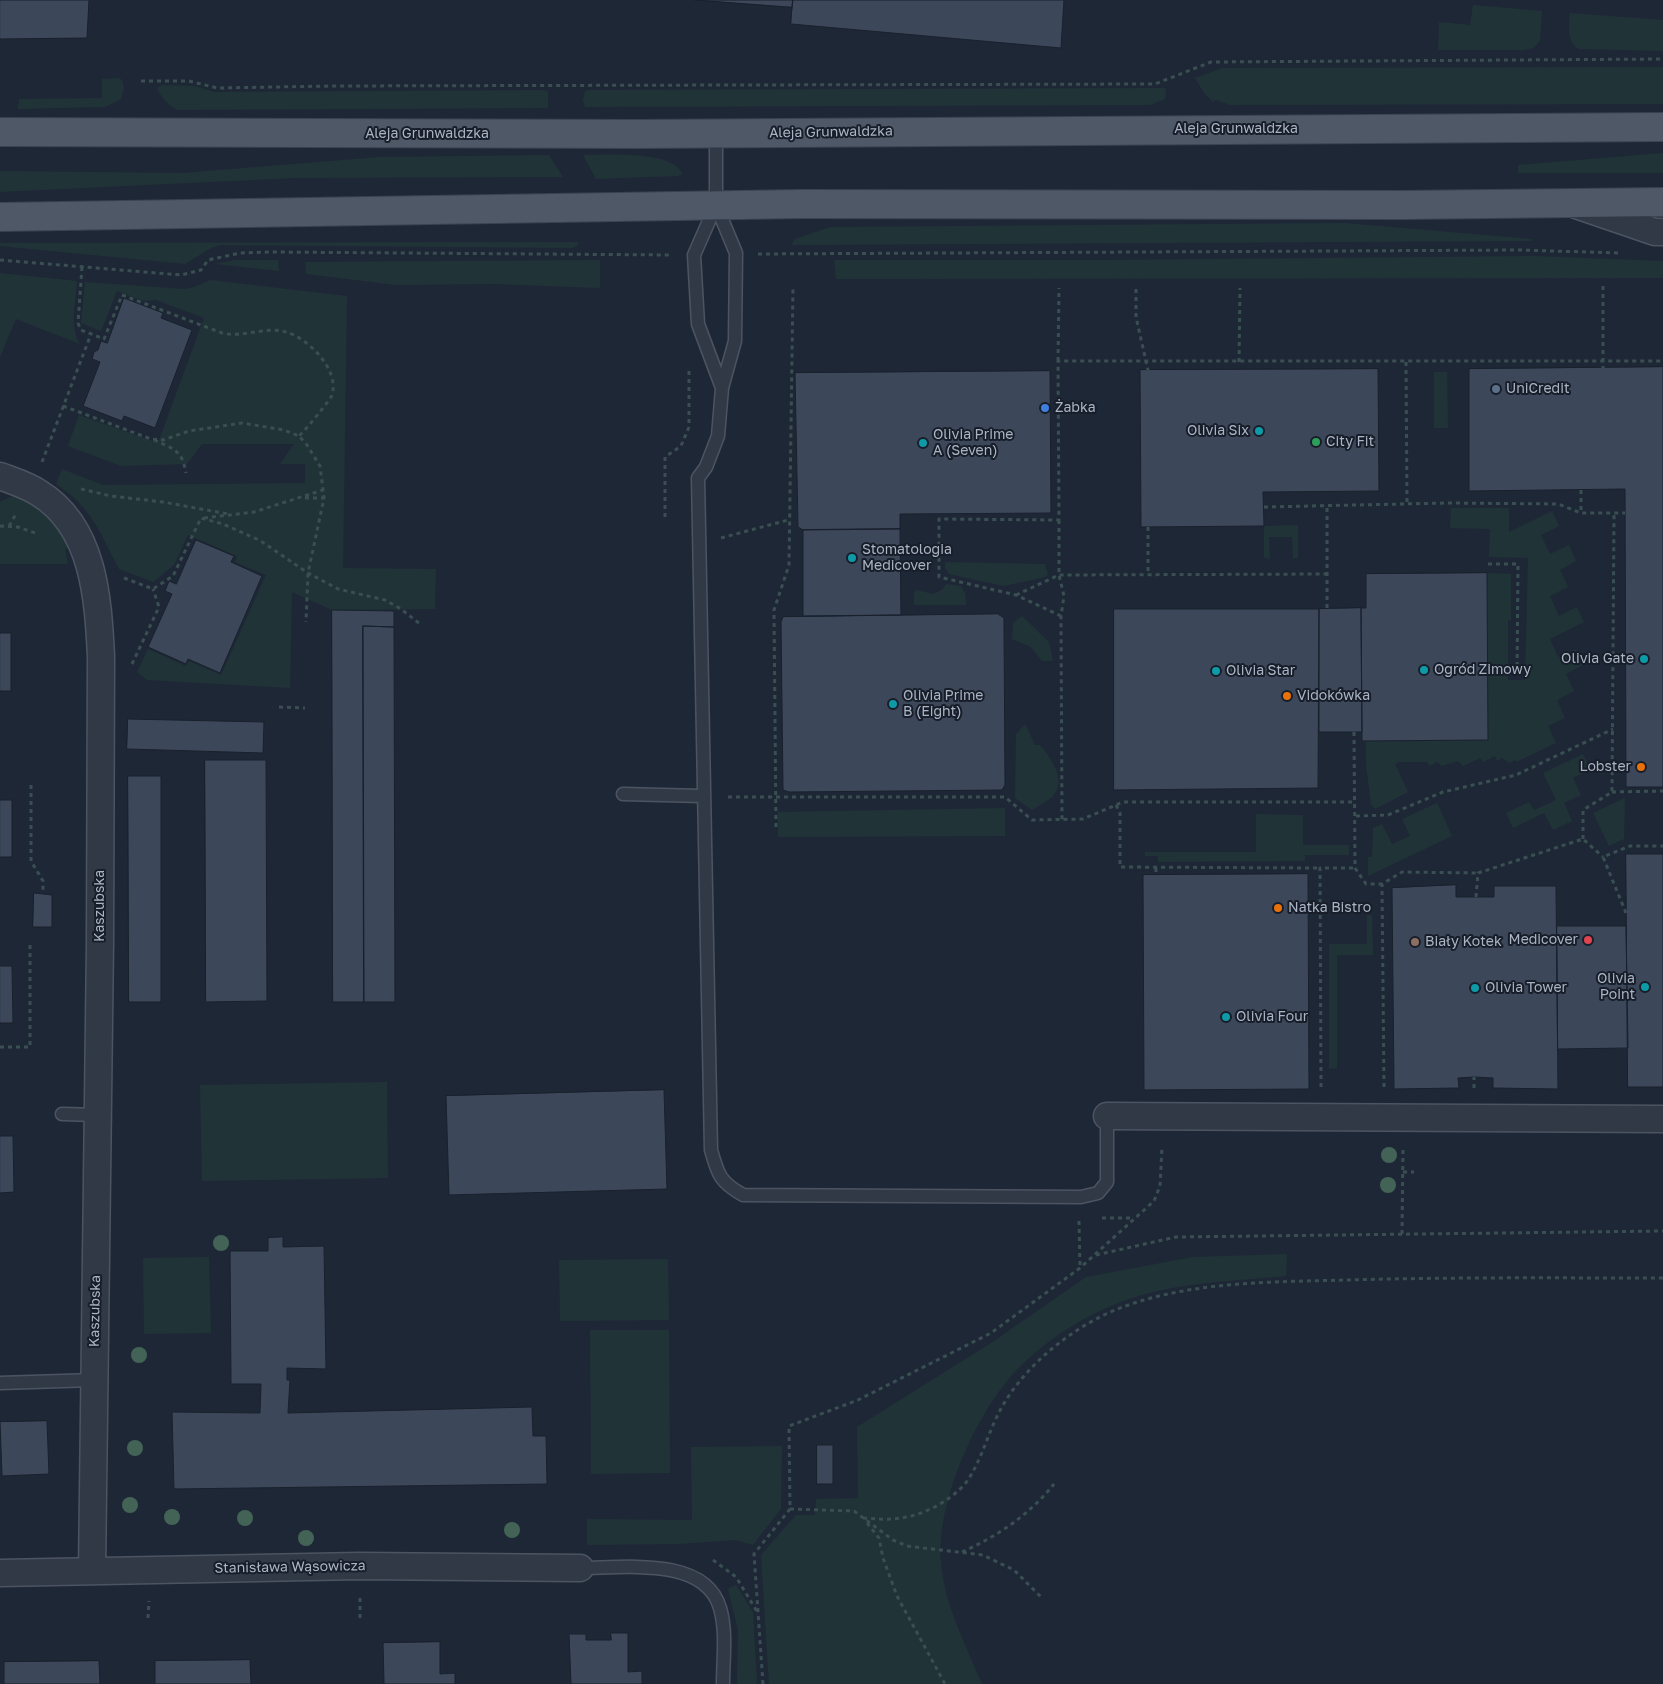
<!DOCTYPE html>
<meta charset="utf-8">
<style>
body{margin:0}
canvas{display:block;background:#1e2736}
</style>
<canvas width="1663" height="1684"></canvas>
<script>
const c = document.querySelector('canvas').getContext('2d');
c.lineJoin = 'round';
function fill(path, color) {
  c.fillStyle = color;
  c.fill(path, 'evenodd');
}
function trace(path, color, width, dash) {
  c.strokeStyle = color;
  c.lineWidth = width;
  c.lineCap = dash ? 'butt' : 'round';
  c.setLineDash(dash || []);
  c.stroke(path);
}
function drawText(font, color, halo, rows, align = 'center') {
  c.font = font + ' "Golos Text",sans-serif';
  c.lineWidth = 4;
  c.setLineDash([]);
  c.textBaseline = 'middle';
  c.strokeStyle = halo;
  c.fillStyle = color;
  for (const [text, x, y, turn = 0] of rows) {
    c.save();
    c.translate(x, y);
    c.rotate((+turn || 0) * Math.PI / 180);
    c.textAlign = isNaN(turn) ? turn : align;
    if (halo) c.strokeText(text, 0, 0);
    c.fillText(text, 0, 0);
    c.restore();
  }
}
fill(new Path2D(`
 M1473 5 1542 11 1540 41 1533 48 1524 50H1438L1439 22 1470 25Z
 M1570 13 1663 20V51L1579 49C1566 41 1569 26 1570 13Z
 M1663 67V104L1230 105 1216 100 1213 102 1204 93 1195 78 1222 68Z
 M119 78 122 80 124 88 121 99 105 107 18 109 19 99 102 98V79Z
 M161 85 195 86 214 92 542 90 548 91V108L177 110C168 104 162 99 157 88Z
 M1166 88 1165 99 1150 105 589 107H585L583 101 585 91 590 90Z
 M1663 153V173H1518V165Z
 M549 155 563 177 295 178 0 192V171L182 173 380 157Z
 M583 155C604 155 674 150 682 174L678 176 596 179Z
 M1345 223 1532 239 1531 241 791 245 795 239 830 227Z
 M579 242 577 246 572 248 220 245 211 248 185 264 0 246V243Z
 M1534 256 1663 261V278L836 279 834 260H1105Z
 M235 260H278L279 271 215 264Z
 M600 260V288L494 284 396 285 306 274 305 262Z
 M0 273 77 281C76 299 69 329 80 344L16 319 0 357Z
 M210 280 347 296 343 568 436 569 435 609 332 610 292 592 290 688 147 680 137 672 148 649 186 666 189 661 221 675 266 575 235 562 237 556 188 535 174 565 153 582 119 569C99 531 93 509 56 484L62 469 103 485 305 483V464H280L294 444H202L187 464 121 466 68 446 79 415 158 443 204 318 156 300 144 301 117 291 101 331 81 323 85 282 184 289 195 287Z
 M1434 372H1447L1448 428H1434Z
 M21 492 41 504 72 544 65 550 68 564H0V502Z
 M1451 508H1509V532L1552 511 1559 526 1541 535 1550 554 1569 545 1576 561 1560 570 1568 587 1550 596 1559 616 1577 607 1584 622 1550 639 1558 657 1576 649 1583 665 1566 674 1574 691 1557 700 1565 718 1548 726 1556 743 1516 762 1515 760 1510 763 1502 758 1497 761 1495 756 1483 762 1480 758 1463 766 1458 761 1442 766 1437 762 1430 766 1427 762H1399L1395 764 1408 792 1375 809 1371 804 1366 764V741L1487 573 1511 574V620H1508V680H1525L1528 558 1489 557 1490 529 1450 528Z
 M1298 525V558H1293L1292 537H1269L1270 559 1264 558V526Z
 M945 562 1045 564 1048 574 1045 577 1004 586 949 574 945 568Z
 M946 584 961 586 965 593 966 605H914V592L917 590 933 594 942 590Z
 M1022 616 1049 642 1053 661H1042L1031 647 1012 639 1013 623Z
 M1025 724 1035 745H1040C1051 758 1068 781 1052 797 1047 802 1038 806 1032 810L1015 798 1016 734Z
 M1583 754 1590 769 1573 778 1581 795 1564 803 1572 821 1553 830 1544 813 1513 828 1506 813 1529 802 1534 810 1556 800 1543 773Z
 M1625 798 1624 839 1609 846 1593 813Z
 M1437 803 1452 836 1368 876V857H1372L1373 828 1382 824 1392 844 1410 836 1402 819Z
 M1005 808V836L778 837V812Z
 M1256 814 1303 815V845H1349V855H1305V861L1158 862V856H1145V852H1256Z
 M1367 915H1372L1373 955H1337V1068L1329 1069V944H1367Z
 M387 1082 388 1178 202 1181 200 1085Z
 M1287 1254 1286 1276C1236 1281 1181 1282 1132 1298 1088 1312 1043 1341 1012 1375 974 1418 936 1504 941 1562 944 1605 966 1645 982 1684H769L761 1555 796 1515H815L816 1499 858 1498 857 1427 991 1343 1086 1277 1193 1257Z
 M209 1257 211 1333 144 1334 143 1258Z
 M668 1259 669 1320 560 1321 559 1260Z
 M590 1330H669L670 1473 591 1474Z
 M782 1446 781 1509 753 1545 736 1540 678 1544 587 1545V1519L692 1520 691 1447Z
 M736 1585 753 1612 757 1684H737L738 1630 728 1589Z`), '#203337');
const building = new Path2D(`
 M0 0H89L87 38 0 39Z
 M695 0H793L792 7Z
 M793 0H1064L1061 48 791 24Z
 M124 298 163 313 161 318 192 330 155 428 124 416 122 421 83 406 100 362 92 359 94 352 98 350 101 341 107 343Z
 M1663 367V787H1626L1625 489 1469 491V369Z
 M1378 369 1379 491 1263 492 1264 526 1141 527 1140 370Z
 M1050 371 1051 513 900 514V529L803 530 798 527 795 373Z
 M900 529 901 615 803 616V530Z
 M196 540 234 556 231 562 262 576 220 673 188 659 186 664 148 647 172 594 165 591 169 581 176 584Z
 M1487 573 1488 740 1362 741 1361 608H1366V574Z
 M1361 608 1362 732H1319V609Z
 M1114 609H1319L1318 788 1114 790Z
 M332 610 394 611V627L363 626 364 1002H333Z
 M998 614 1004 618V623L1005 785 1002 790 789 792 783 790 781 622 783 617Z
 M363 626 394 627 395 1002H364Z
 M0 633H11V691H0Z
 M128 719 264 722 263 753 127 749Z
 M205 760H266L267 1001 206 1002Z
 M128 776H161V1002H129Z
 M0 800H12V857H0Z
 M1626 854H1663V1087H1628Z
 M1308 874 1309 1089 1144 1090 1143 875Z
 M1456 885V897H1494V886H1556L1558 1089 1493 1088V1078L1474 1077 1458 1078 1459 1088 1394 1089 1392 888Z
 M34 893 52 895V927H33Z
 M1557 926H1626L1628 1048 1558 1049Z
 M0 966H12L13 1023H0Z
 M664 1090 667 1189 449 1195 446 1096Z
 M0 1136H13L14 1192 0 1193Z
 M283 1237V1247L324 1246 326 1369 287 1368V1380H290L288 1413 532 1407 533 1436H546L547 1484 174 1489 172 1412 260 1413 261 1384H231L230 1251H268V1238Z
 M47 1421 49 1474 2 1476 0 1422Z
 M817 1445H833V1484H817Z
 M611 1633H628V1672L642 1671V1684H571L569 1634H586V1640H611Z
 M440 1642V1674L455 1673V1684H384L383 1643Z
 M250 1660 251 1684H155V1661Z
 M99 1661 100 1684H4V1662Z`);
fill(building, '#3c4759');
trace(building, '#19202d', 1);
const service = new Path2D(`
 M716 133V205L736 253 735 341 722 388 718 436 706 467 698 478 711 1150C718 1175 720 1182 743 1195L1081 1197 1098 1193 1107 1182V1116
 M716 205 694 255 698 324 722 388
 M623 794 702 796
 M62 1114 97 1115
 M0 1383 94 1380
 M580 1568C623 1568 705 1556 720 1608 727 1632 723 1659 723 1684`);
const minor = new Path2D(`
 M1576 205 1655 232H1663
 M0 476C13 481 27 485 39 493 94 527 98 598 101 656L100 942 92 1571
 M1107 1116 1663 1119
 M0 1573 360 1566 580 1568`);
const primary = new Path2D(`
 M0 132 639 134 1663 127
 M0 217 801 204 1403 205 1663 202`);
trace(service, '#4c5462', 15);
trace(minor, '#4c5462', 29);
trace(primary, '#3b4250', 30);
trace(new Path2D(`
 M141 81H189L217 88 332 86 1155 84 1211 62 1663 59
 M758 254 1521 250 1619 253
 M0 260 181 275 201 270 208 260 240 253 270 252 672 255
 M82 267 78 323 81 330 104 339 122 295 222 333C243 338 265 326 286 332 308 338 340 370 332 395 331 399 304 432 299 436
 M1603 286V368
 M1136 289V317L1148 370
 M1058 361 1059 288
 M1239 362 1240 288
 M1406 362 1407 504
 M63 406 151 439 163 440 189 431 242 423 284 430 299 436 307 445 320 466 324 498 308 573 306 622
 M154 440C174 449 182 450 186 473
 M42 462 91 334
 M81 489 111 496 163 502 228 514
 M1581 490V513
 M305 498H324
 M1264 507 1448 503 1558 504 1581 513H1625
 M665 517V457L681 446 689 427V370
 M204 518 254 512 323 490
 M1059 520V575L1064 596 1061 616 1062 820
 M0 526 18 527 38 534
 M9 526 16 514
 M1148 527V575
 M721 538 788 520
 M1488 564H1518L1517 677
 M124 578 153 589 173 576 201 518 223 524 261 541 308 573 338 589 385 600 401 609 420 624
 M1016 595 1059 575 1327 574
 M1327 608V506
 M1061 616 1016 595 939 577V519L1059 520 1058 361H1663
 M132 664 159 607 153 589
 M279 707 305 708
 M1354 732 1355 868 1366 884H1382
 M31 785V861L43 881V891
 M1612 792 1663 791
 M728 797H1005L1032 820 1083 819 1123 802H1356
 M1116 805 1120 813V867L1320 868
 M1356 816 1388 815 1443 792 1516 775 1613 729
 M776 827 774 610 789 565 793 286
 M1583 839V810L1612 792 1614 513
 M1156 868V875
 M1476 897 1478 873 1583 839 1603 857
 M1626 913 1603 857 1630 846H1663
 M0 1047H30V941
 M1321 1087 1320 868H1355
 M1384 1087 1382 884 1402 872 1478 873
 M1474 1088V1077
 M1403 1172H1414
 M1102 1218H1133
 M1079 1221 1080 1267
 M1402 1234 1403 1147
 M1096 1255 1176 1237 1663 1231
 M790 1509 854 1511 893 1540 907 1546 983 1555 1014 1570 1042 1598
 M863 1518C876 1519 888 1520 900 1518 924 1516 959 1497 971 1475 984 1453 990 1427 1003 1405 1026 1366 1066 1333 1106 1314 1178 1281 1269 1282 1347 1280 1452 1277 1558 1278 1663 1278
 M867 1523 879 1538 883 1558 897 1596 945 1684
 M962 1552C998 1536 1029 1515 1054 1484
 M713 1560 736 1577 758 1613
 M148 1618 149 1601
 M360 1618V1596
 M763 1684 754 1554 790 1509 789 1426 858 1400 991 1333 1080 1268 1154 1201 1160 1186 1162 1147`), '#3a4f51', 3, [4, 4]);
trace(service, '#313946', 12);
trace(minor, '#313946', 26);
trace(primary, '#4f5867', 28);
c.fillStyle = '#436356';
for (const [x, y] of [
 [1389,1155],
 [1388,1185],
 [221,1243],
 [139,1355],
 [135,1448],
 [130,1505],
 [172,1517],
 [245,1518],
 [512,1530],
 [306,1538]
]) {
  c.beginPath();
  c.arc(x, y, 8, 0, 2 * Math.PI);
  c.fill();
}
for (const [x, y, r, color] of [
 [1496,389,5,"#5c6f8a"],
 [1045,408,5,"#3f7fe0"],
 [1259,431,5,"#0f9aa8"],
 [1316,442,5,"#2e9e5b"],
 [923,443,5,"#0f9aa8"],
 [852,558,5,"#0f9aa8"],
 [1644,659,5,"#0f9aa8"],
 [1424,670,5,"#0f9aa8"],
 [1216,671,5,"#0f9aa8"],
 [1287,696,5,"#e8710a"],
 [893,704,5,"#0f9aa8"],
 [1641,767,5,"#e8710a"],
 [1278,908,5,"#e8710a"],
 [1588,940,5,"#e0444e"],
 [1415,942,5,"#8d6e63"],
 [1645,987,5,"#0f9aa8"],
 [1475,988,5,"#0f9aa8"],
 [1226,1017,5,"#0f9aa8"]
]) {
  const dot = new Path2D();
  dot.arc(x, y, r, 0, 2 * Math.PI);
  c.fillStyle = color;
  c.fill(dot);
  trace(dot, '#171e2a', 2);
}
drawText('14px', '#abb4c4', '#171e2a', [
 ["Aleja Grunwaldzka",1236,129],
 ["Aleja Grunwaldzka",831,132,-1],
 ["Aleja Grunwaldzka",427,134],
 ["Kaszubska",100,906,-90],
 ["Kaszubska",95,1311,-89],
 ["Stanisława Wąsowicza",290,1567,-1]
]);
drawText('14px', '#abb4c4', '#171e2a', [
 ["UniCredit",1506,389],
 ["Żabka",1055,408],
 ["Olivia Six",1249,431,"right"],
 ["Olivia Prime",933,435],
 ["A (Seven)",933,451],
 ["City Fit",1326,442],
 ["Stomatologia",862,550],
 ["Medicover",862,566],
 ["Olivia Gate",1634,659,"right"],
 ["Ogród Zimowy",1434,670],
 ["Olivia Star",1226,671],
 ["Olivia Prime",903,696],
 ["B (Eight)",903,712],
 ["Vidokówka",1297,696],
 ["Lobster",1631,767,"right"],
 ["Natka Bistro",1288,908],
 ["Medicover",1578,940,"right"],
 ["Biały Kotek",1425,942],
 ["Olivia",1635,979,"right"],
 ["Point",1635,995,"right"],
 ["Olivia Tower",1485,988],
 ["Olivia Four",1236,1017]
], 'left');
</script>
